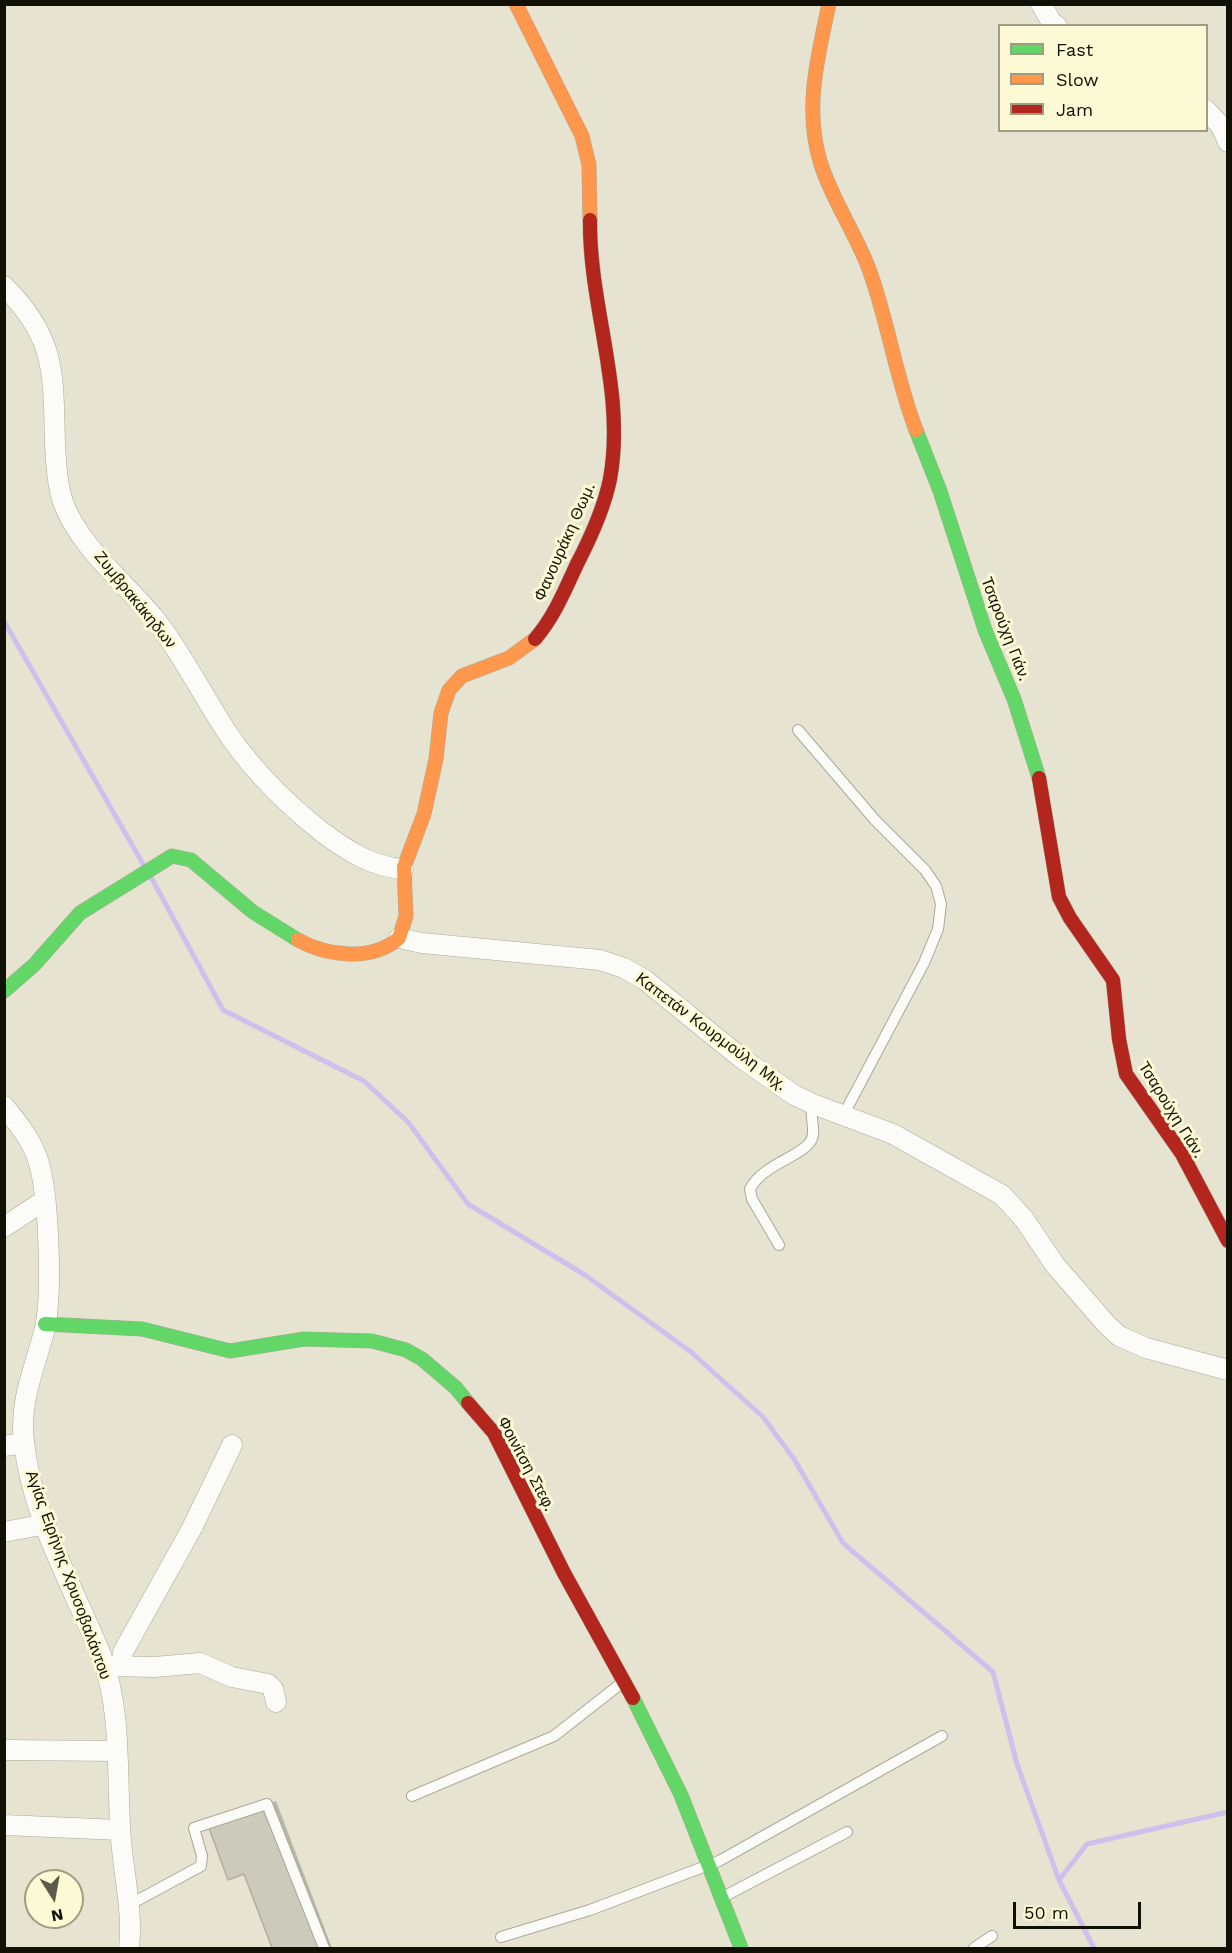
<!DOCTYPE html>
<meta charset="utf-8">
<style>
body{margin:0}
#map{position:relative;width:1232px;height:1953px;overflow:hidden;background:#e6e4d0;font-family:"Work Sans",sans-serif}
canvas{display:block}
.frame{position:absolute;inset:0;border:6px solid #111004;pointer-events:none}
.legend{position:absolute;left:998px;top:24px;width:210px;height:108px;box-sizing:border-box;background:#fcfad4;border:2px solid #9e9c81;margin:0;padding:8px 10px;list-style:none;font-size:18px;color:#111004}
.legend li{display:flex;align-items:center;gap:12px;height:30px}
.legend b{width:30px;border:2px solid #9e9c81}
.north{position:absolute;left:24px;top:1869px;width:60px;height:60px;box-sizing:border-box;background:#fcfad4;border:2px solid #9e9c81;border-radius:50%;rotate:169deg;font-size:16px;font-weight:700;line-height:24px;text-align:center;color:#111004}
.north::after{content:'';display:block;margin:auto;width:21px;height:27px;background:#5c5a4b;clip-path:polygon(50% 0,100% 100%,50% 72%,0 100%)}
.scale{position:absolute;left:1013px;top:1902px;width:128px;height:27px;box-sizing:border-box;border:3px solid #111004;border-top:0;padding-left:8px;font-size:18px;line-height:21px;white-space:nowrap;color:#111004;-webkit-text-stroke:4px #fcfad4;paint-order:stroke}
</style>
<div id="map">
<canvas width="1232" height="1953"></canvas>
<div class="frame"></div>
<ul class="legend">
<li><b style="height:8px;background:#63d668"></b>Fast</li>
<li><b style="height:8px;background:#ff974d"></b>Slow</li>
<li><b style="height:8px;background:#b3261e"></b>Jam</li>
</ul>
<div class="north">N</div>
<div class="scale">50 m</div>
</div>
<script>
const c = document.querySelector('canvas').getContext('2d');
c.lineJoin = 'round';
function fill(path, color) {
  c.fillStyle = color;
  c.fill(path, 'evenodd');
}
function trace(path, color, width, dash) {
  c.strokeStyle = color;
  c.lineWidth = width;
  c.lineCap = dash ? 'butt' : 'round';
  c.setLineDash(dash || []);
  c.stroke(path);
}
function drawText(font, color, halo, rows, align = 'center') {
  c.font = font + ' "Work Sans",sans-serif';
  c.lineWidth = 6;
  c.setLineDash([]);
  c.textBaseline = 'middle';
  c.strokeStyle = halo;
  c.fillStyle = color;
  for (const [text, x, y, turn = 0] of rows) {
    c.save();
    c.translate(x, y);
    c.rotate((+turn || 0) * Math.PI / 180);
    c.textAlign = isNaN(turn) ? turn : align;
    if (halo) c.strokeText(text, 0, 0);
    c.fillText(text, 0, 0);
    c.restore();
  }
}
fill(new Path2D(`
 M276 1801 332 1948H274L245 1872 220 1819Z`), '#0003');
trace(new Path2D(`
 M4 621 143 864
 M151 877 223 1010 364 1081 408 1122 468 1204 585 1275 691 1352 763 1417 794 1459 843 1543 993 1672 1017 1764 1059 1880 1094 1948
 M1059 1880 1087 1844 1228 1812`), '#cbc1ec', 5);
const building = new Path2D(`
 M266 1809 320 1948H272L244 1874 228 1880 209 1828Z`);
fill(building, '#cccaba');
trace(building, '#b0ae9e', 1.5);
const lane = new Path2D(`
 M798 730 875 820 925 870 936 886 941 904 938 929 924 963 844 1114
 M779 1245 752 1199 750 1189C762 1165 800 1157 810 1142 818 1132 808 1116 813 1104
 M412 1796 554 1736 623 1682
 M723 1897 847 1832
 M127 1906 201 1866 202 1856 194 1828 267 1804 324 1948
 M501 1937 590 1910 719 1861 942 1736
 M974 1948 992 1936`);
const street = new Path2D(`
 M1041 4 1052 23 1057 26
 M1206 110 1221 126 1228 142
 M4 286C57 339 53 374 55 444 56 463 57 483 63 502 78 545 126 584 155 619 180 651 199 688 221 723 247 765 283 801 322 832 346 850 372 867 403 869
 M399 938 422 943 600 960 624 968 645 980 740 1057 794 1095 813 1104 893 1134 1002 1195 1024 1219 1055 1265 1107 1325 1119 1336 1146 1348 1228 1370
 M4 1106C18 1123 31 1139 38 1160 49 1194 53 1297 44 1332 34 1370 19 1402 24 1442 32 1518 73 1586 101 1655 123 1712 116 1780 121 1840 124 1875 133 1913 129 1948
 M4 1227 45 1200
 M4 1446 24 1443
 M4 1532 46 1524
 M109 1666 155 1667 200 1663 232 1677 268 1684 273 1689 276 1702
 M121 1666 123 1652 192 1528 232 1445
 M4 1750 117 1751
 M4 1825 120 1830`);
const fast = new Path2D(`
 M916 430 940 491 985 630 1014 699 1039 778
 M4 991 34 965 80 913 172 856 191 860 253 912 298 940
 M45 1324 142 1329 230 1351 304 1339 372 1341 406 1350 422 1359 456 1388 468 1403
 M633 1698 681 1795 741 1948`);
const slow = new Path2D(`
 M516 4 582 136 589 165 590 220
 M829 4C818 56 804 108 820 161 831 198 855 232 869 269 888 321 896 378 916 430
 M298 940C327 956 372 962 399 938L406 916 404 867 424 814 436 759 441 713 449 690 462 676 509 658 535 639`);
const jam = new Path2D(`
 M535 639C554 617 565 590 577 564 591 537 604 509 610 479 626 392 589 307 590 220
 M1039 778 1059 897 1070 918 1113 980 1119 1039 1126 1074 1182 1154 1228 1241
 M468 1403 494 1433 564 1573 633 1698`);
trace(lane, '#aaa999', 12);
trace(street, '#aaa999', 21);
trace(fast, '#aaa999', 15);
trace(slow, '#aaa999', 15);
trace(jam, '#aaa999', 15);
trace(lane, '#fbfbf8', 10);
trace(street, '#fbfbf8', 20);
trace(fast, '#63d668', 14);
trace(slow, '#ff974d', 14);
trace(jam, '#b3261e', 14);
drawText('16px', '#111004', '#fcfad4', [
 ["Φανουράκη Θωμ.",565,542,-66],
 ["Ζυμβρακάκηδων",135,600,51],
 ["Τσαρούχη Γιάν.",1005,629,69],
 ["Καπετάν Κουρμούλη Μιχ.",711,1032,37],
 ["Τσαρούχη Γιάν.",1171,1110,58],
 ["Φοινίτση Στεφ.",526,1464,62],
 ["Αγίας Ειρήνης Χρυσοβαλάντου",68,1575,70]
]);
</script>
